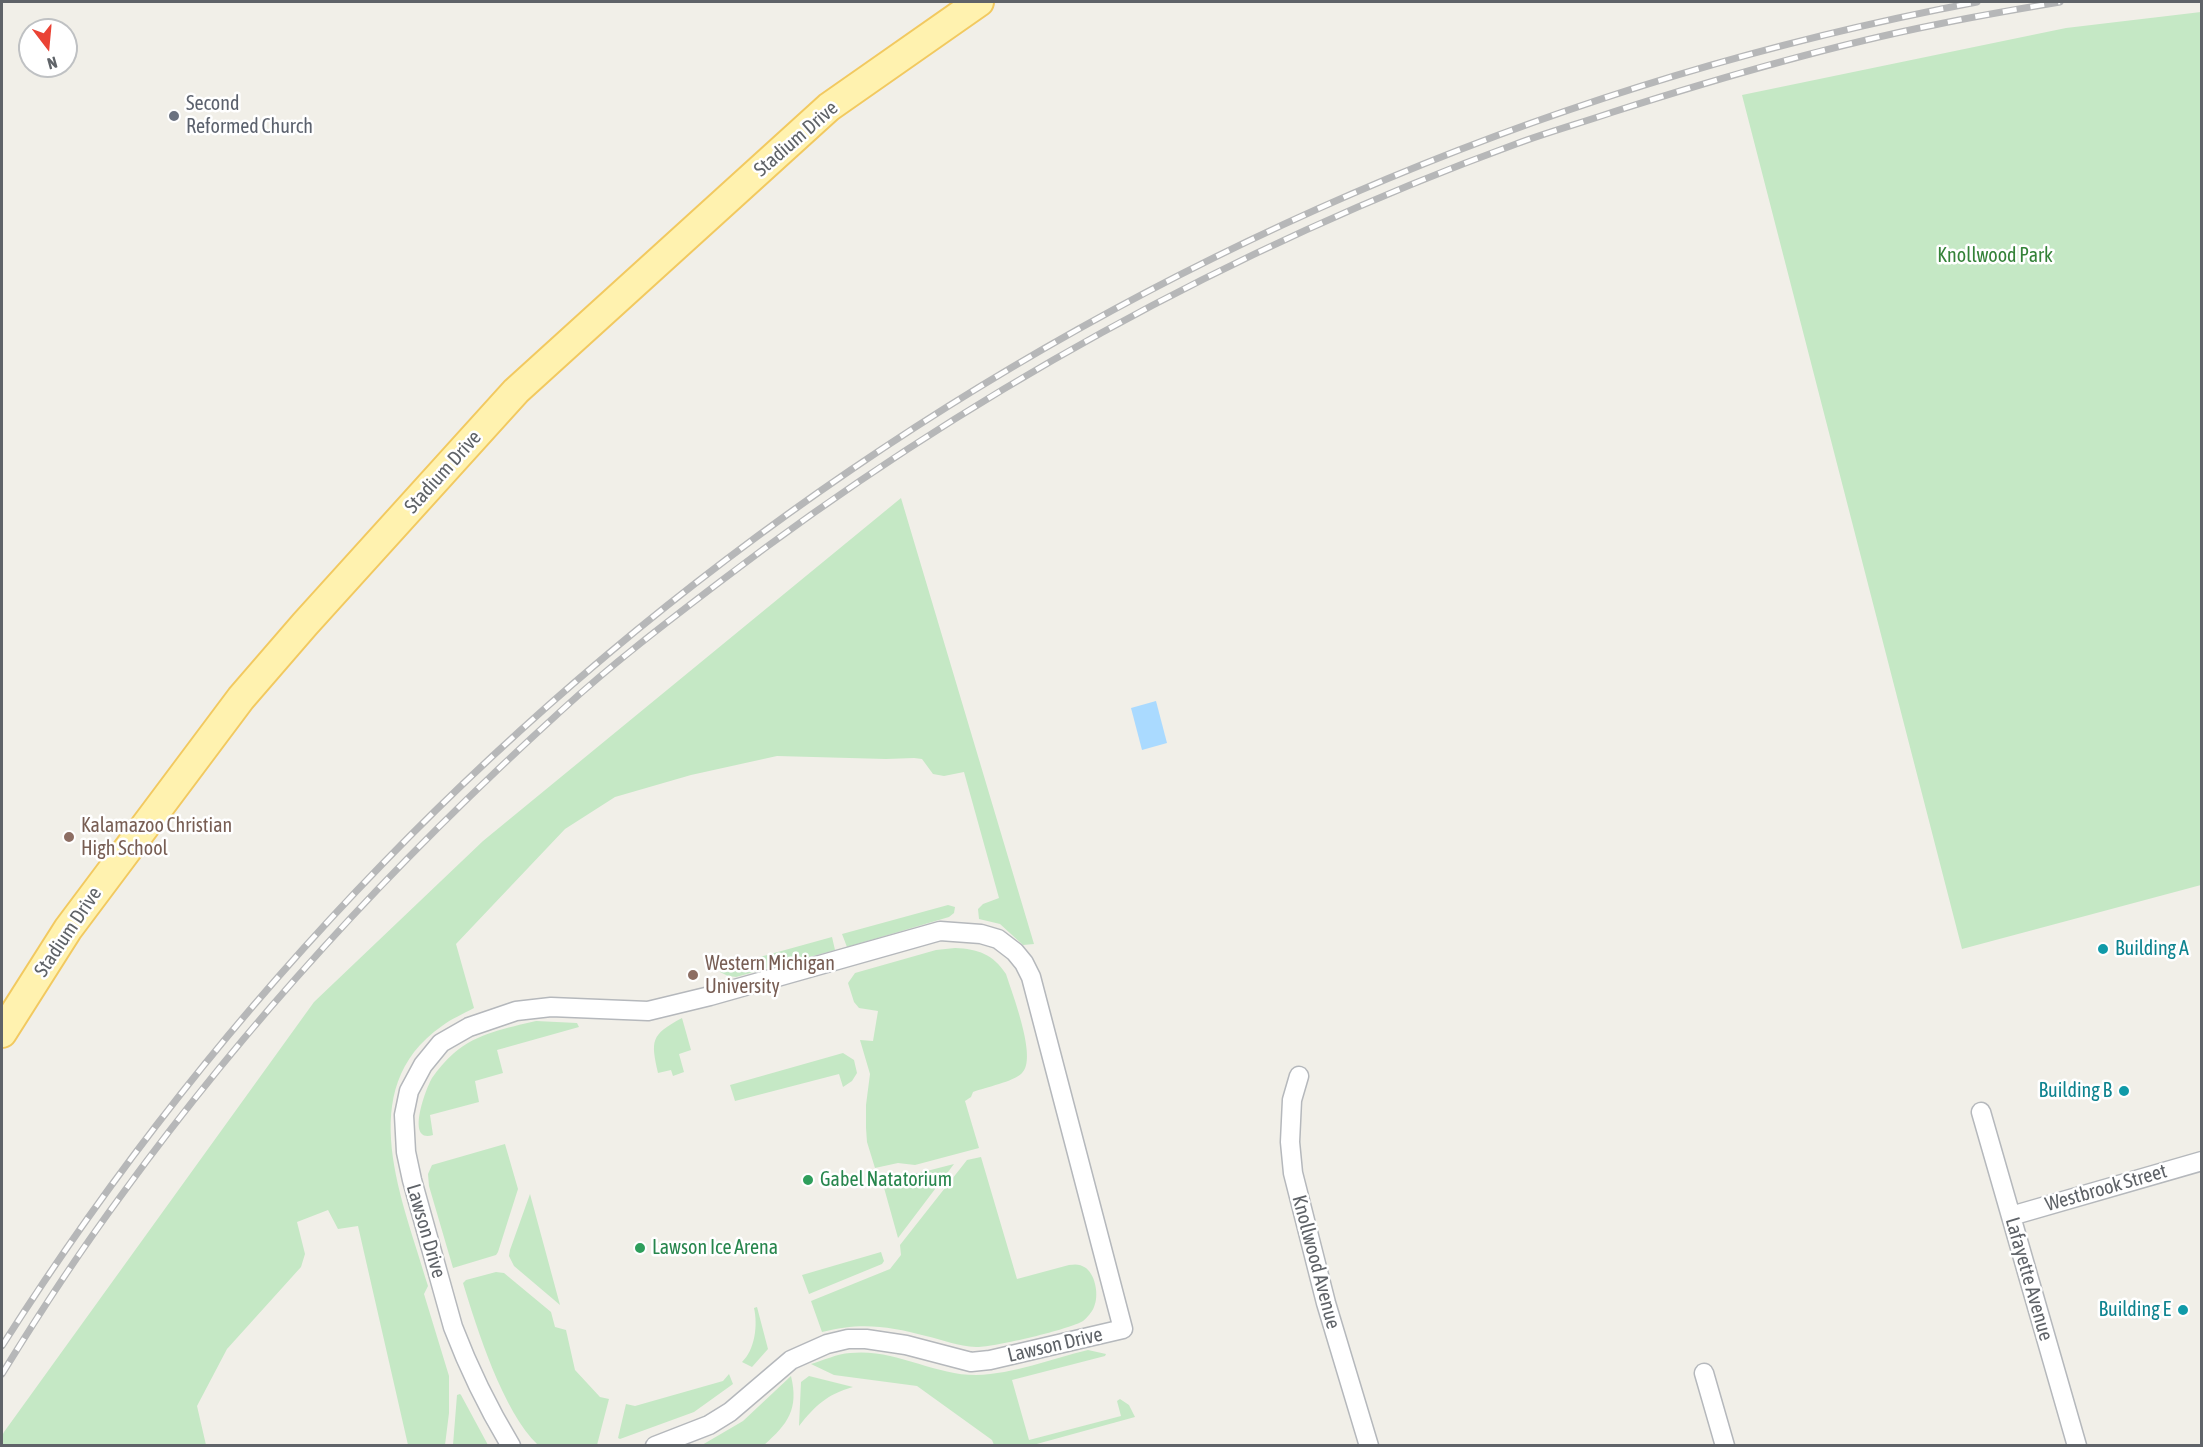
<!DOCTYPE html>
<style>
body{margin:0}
#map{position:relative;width:2203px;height:1447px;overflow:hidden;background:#f1efe8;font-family:"Asap Condensed",sans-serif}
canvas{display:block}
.frame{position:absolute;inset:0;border:3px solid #5f6368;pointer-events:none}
.north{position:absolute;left:18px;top:18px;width:60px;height:60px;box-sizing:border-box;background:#fff;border:2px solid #bfc1c3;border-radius:50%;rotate:164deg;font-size:16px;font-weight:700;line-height:24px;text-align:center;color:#5f6368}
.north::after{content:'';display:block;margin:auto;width:21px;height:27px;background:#ea4335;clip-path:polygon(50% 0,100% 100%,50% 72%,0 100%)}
</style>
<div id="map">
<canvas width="2203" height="1447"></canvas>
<div class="frame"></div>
<div class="north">N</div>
</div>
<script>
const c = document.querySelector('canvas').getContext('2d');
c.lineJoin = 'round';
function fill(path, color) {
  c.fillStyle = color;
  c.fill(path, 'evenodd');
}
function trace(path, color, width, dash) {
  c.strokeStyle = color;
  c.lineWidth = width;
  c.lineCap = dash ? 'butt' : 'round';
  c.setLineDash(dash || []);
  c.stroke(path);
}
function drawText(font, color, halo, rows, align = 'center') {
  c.font = font + ' "Asap Condensed",sans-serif';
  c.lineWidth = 5;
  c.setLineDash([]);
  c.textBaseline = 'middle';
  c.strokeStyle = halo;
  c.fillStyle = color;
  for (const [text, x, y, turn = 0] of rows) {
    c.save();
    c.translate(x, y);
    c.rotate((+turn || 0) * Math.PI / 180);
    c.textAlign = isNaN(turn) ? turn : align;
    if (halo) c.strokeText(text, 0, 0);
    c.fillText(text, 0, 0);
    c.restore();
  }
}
fill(new Path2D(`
 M2201 12V885L1962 949 1742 95 2066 28Z
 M901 498 1034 944 1023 945 1000 924 979 919 978 909 983 904 999 898 964 772 944 776 933 774 922 759 914 758 886 759 777 756 691 775 615 797 565 829 456 944 474 1008C463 1014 451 1019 442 1026 351 1089 404 1202 428 1286L424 1294 449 1376V1413L445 1445H408L358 1226 338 1229 328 1210 297 1222 305 1254 301 1267 227 1349 197 1406 206 1445H2V1436L4 1432 314 1002 483 841Z
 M948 905 955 907 954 913 949 917 847 947 842 934Z
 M832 937 835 950 736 977 728 976 720 972V968Z
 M955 948C978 949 993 954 1006 974 1012 993 1038 1059 1022 1073 1013 1082 986 1087 973 1092L971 1097 965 1101 979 1148 915 1165 898 1163 875 1168 867 1142 866 1128V1105L870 1074 860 1040 873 1041 878 1011 859 1008 854 1002 848 983 855 973 936 950Z
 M682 1018 691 1050 679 1054 684 1072 673 1076 671 1070 658 1073C651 1041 650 1035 682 1018Z
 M536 1021 577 1023 579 1027 497 1050 503 1073 475 1081 479 1102 430 1115 433 1135C405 1144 426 1088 432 1078 438 1069 445 1061 454 1053 477 1033 507 1028 536 1021Z
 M843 1053 854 1060 857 1073 852 1081 843 1087 839 1074 735 1101 730 1085Z
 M505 1144 518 1189 498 1252 496 1255 453 1268 429 1186 428 1174 432 1165Z
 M981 1157 1017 1279 1069 1265C1076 1264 1080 1264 1086 1268 1096 1276 1099 1296 1094 1307 1092 1312 1087 1318 1083 1321 1071 1329 991 1348 976 1347 958 1346 943 1340 926 1336 889 1326 860 1322 822 1332L811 1301 890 1269 901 1255 900 1245 967 1160Z
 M954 1164 898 1238 881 1177 889 1174 919 1173Z
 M530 1194 560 1305 514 1266 509 1256 510 1250Z
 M881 1252 884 1261 882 1264 809 1294 802 1275Z
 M496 1272 504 1273 551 1312 555 1327 566 1330 575 1370 600 1397 609 1399 597 1445H538C503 1412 477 1329 463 1283L466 1280Z
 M757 1307 768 1349 752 1367 742 1362C755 1350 758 1325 754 1308Z
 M1088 1350 1106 1354 1105 1356 1012 1380 1029 1440 1121 1416 1117 1401 1120 1399 1129 1405 1135 1417 1033 1445H994L992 1440 917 1386 834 1375 811 1364C824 1360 837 1354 850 1353 894 1348 933 1375 976 1375 1014 1374 1051 1359 1088 1350Z
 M729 1374 733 1384 694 1412 620 1439 618 1438 626 1404 635 1406 723 1381Z
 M791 1376C799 1409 788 1424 764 1445H702L743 1421Z
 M809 1376 853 1387C826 1395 816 1405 799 1426L801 1382Z
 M460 1394 461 1395 488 1445H453L457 1395Z`), '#c5e8c5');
fill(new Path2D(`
 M1156 701 1167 743 1142 750 1131 708Z`), '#aadaff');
const street = new Path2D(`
 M1299 1076 1292 1100 1290 1142 1293 1173 1326 1303 1369 1446
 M1981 1112 2077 1446
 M2011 1216 2202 1161
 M1704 1373 1725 1446
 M511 1446C488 1408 469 1369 453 1327L412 1180 406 1152 404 1115 409 1091 423 1065 441 1043 469 1027 516 1011 551 1007 648 1011 710 996 940 931 981 934 998 939 1015 952 1024 963 1031 977 1123 1329 990 1360 971 1362 906 1345 866 1339H848L827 1344 791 1360 730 1412 709 1425 655 1446`);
const primary = new Path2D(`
 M2 1033 68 929 241 698 305 624 516 391 829 107 979 2`);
trace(street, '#b5b8bc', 21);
trace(primary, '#f2c960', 32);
trace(street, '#fff', 18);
trace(primary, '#fff2af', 28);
const rail = new Path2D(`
 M2 1346C444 649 1165 155 1977 2
 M2 1374C40 1312 80 1251 123 1193 251 1017 401 856 562 710 612 664 667 622 721 581 962 397 1231 248 1516 144 1548 132 1581 123 1613 112 1719 78 1825 47 1934 25 1976 16 2018 9 2060 2`);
trace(rail, '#b6b7b8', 7);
trace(rail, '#fff', 4.5, [14]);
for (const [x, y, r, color] of [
 [174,116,6,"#6b7280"],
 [69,837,6,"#8d6e63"],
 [2103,949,6,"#0f9aa8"],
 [693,975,6,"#8d6e63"],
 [2124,1091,6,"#0f9aa8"],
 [808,1180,6,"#2e9e5b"],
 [640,1248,6,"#2e9e5b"],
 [2183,1310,6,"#0f9aa8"]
]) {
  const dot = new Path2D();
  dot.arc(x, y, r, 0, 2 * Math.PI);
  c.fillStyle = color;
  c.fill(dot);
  trace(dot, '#fff', 2);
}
drawText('20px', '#5b616d', '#fff', [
 ["Second",186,104],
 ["Reformed Church",186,127]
], 'left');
drawText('20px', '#5f6368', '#fff', [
 ["Stadium Drive",796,139,-41],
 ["Stadium Drive",443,472,-48],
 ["Stadium Drive",68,932,-56],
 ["Westbrook Street",2106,1188,-16],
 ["Lawson Drive",426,1231,74],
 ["Knollwood Avenue",1316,1262,75],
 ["Lafayette Avenue",2029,1279,74],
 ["Lawson Drive",1055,1345,-13]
]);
drawText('20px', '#348238', '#fff', [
 ["Knollwood Park",1995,256]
]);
drawText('20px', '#785e54', '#fff', [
 ["Kalamazoo Christian",81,826],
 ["High School",81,849],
 ["Western Michigan",705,964],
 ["University",705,987]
], 'left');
drawText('20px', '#0d838f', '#fff', [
 ["Building A",2115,949,"left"],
 ["Building B",2112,1091],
 ["Building E",2171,1310]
], 'right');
drawText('20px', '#27864d', '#fff', [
 ["Gabel Natatorium",820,1180],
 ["Lawson Ice Arena",652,1248]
], 'left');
</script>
